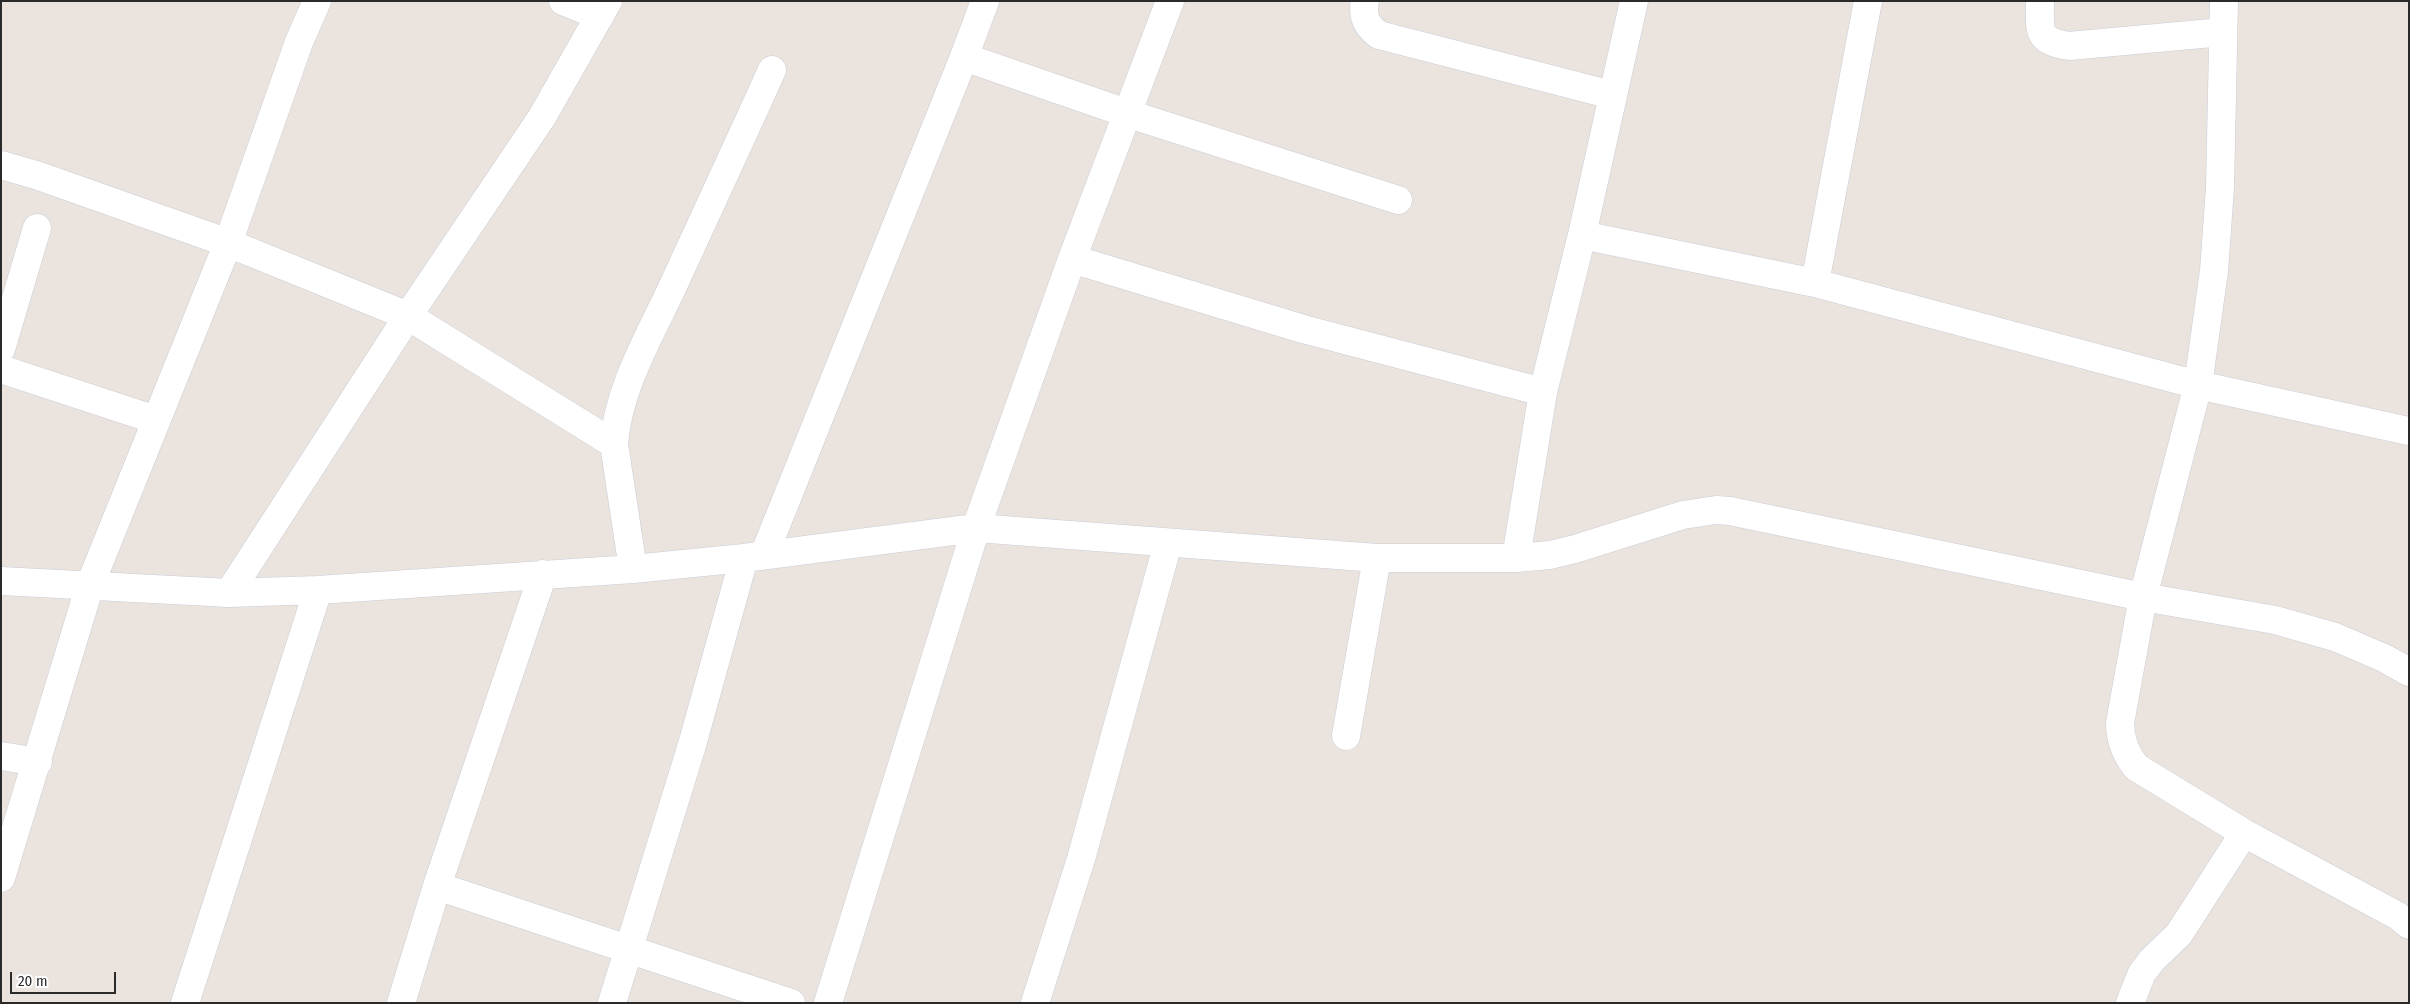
<!DOCTYPE html>
<style>
body{margin:0}
#map{position:relative;width:2410px;height:1004px;overflow:hidden;background:#ebe3dd;font-family:"Fira Sans Condensed",sans-serif}
canvas{display:block}
.frame{position:absolute;inset:0;border:2px solid #2a2a2a;pointer-events:none}
.scale{position:absolute;left:10px;top:972px;width:106px;height:22px;box-sizing:border-box;border:2px solid #2a2a2a;border-top:0;padding-left:6px;font-size:15px;line-height:18px;white-space:nowrap;color:#2a2a2a;-webkit-text-stroke:4px #fff;paint-order:stroke}
</style>
<div id="map">
<canvas width="2410" height="1004"></canvas>
<div class="frame"></div>
<div class="scale">20 m</div>
</div>
<script>
const c = document.querySelector('canvas').getContext('2d');
c.lineJoin = 'round';
function trace(path, color, width, dash) {
  c.strokeStyle = color;
  c.lineWidth = width;
  c.lineCap = dash ? 'butt' : 'round';
  c.setLineDash(dash || []);
  c.stroke(path);
}
const minor = new Path2D(`
 M563 1 600 16
 M1365 1C1362 16 1366 26 1379 35L1612 95
 M2040 1C2040 31 2036 41 2069 46L2223 32
 M2224 1 2220 187 2214 271 2198 385 2143 597 2120 723C2120 740 2125 753 2136 767L2244 833 2398 916 2409 925
 M964 57 1129 114 1398 200
 M1 165 39 176 228 243 408 316 614 444
 M1582 235 1815 283 2198 385 2409 431
 M1072 259 1303 329 1543 392
 M1815 283 1868 1
 M1 349 37 228
 M1 369 156 420
 M764 555 964 57 985 1
 M1516 558 1543 392 1582 235 1634 1
 M633 569 614 444C618 389 649 337 672 288 705 216 739 143 772 70
 M1 581 229 593 318 590 633 569 744 558 976 528 1377 558H1516L1550 555 1575 549 1683 515 1716 510 1730 511 2143 597 2275 620 2335 637 2384 658 2409 672
 M229 593 408 316 542 117 608 1
 M1346 736 1377 558
 M1 756 38 762
 M1 878 90 585 228 243 299 42 317 1
 M437 886 791 1003
 M185 1003 318 590
 M401 1003 437 886 543 574
 M612 1003 692 745 744 558
 M828 1003 976 528 1072 259 1170 1
 M1035 1003 1081 859 1168 543
 M2130 1003 2142 973 2152 960 2179 934 2244 833`);
trace(minor, '#c9cdd6', 29);
trace(minor, '#fff', 28);
</script>
